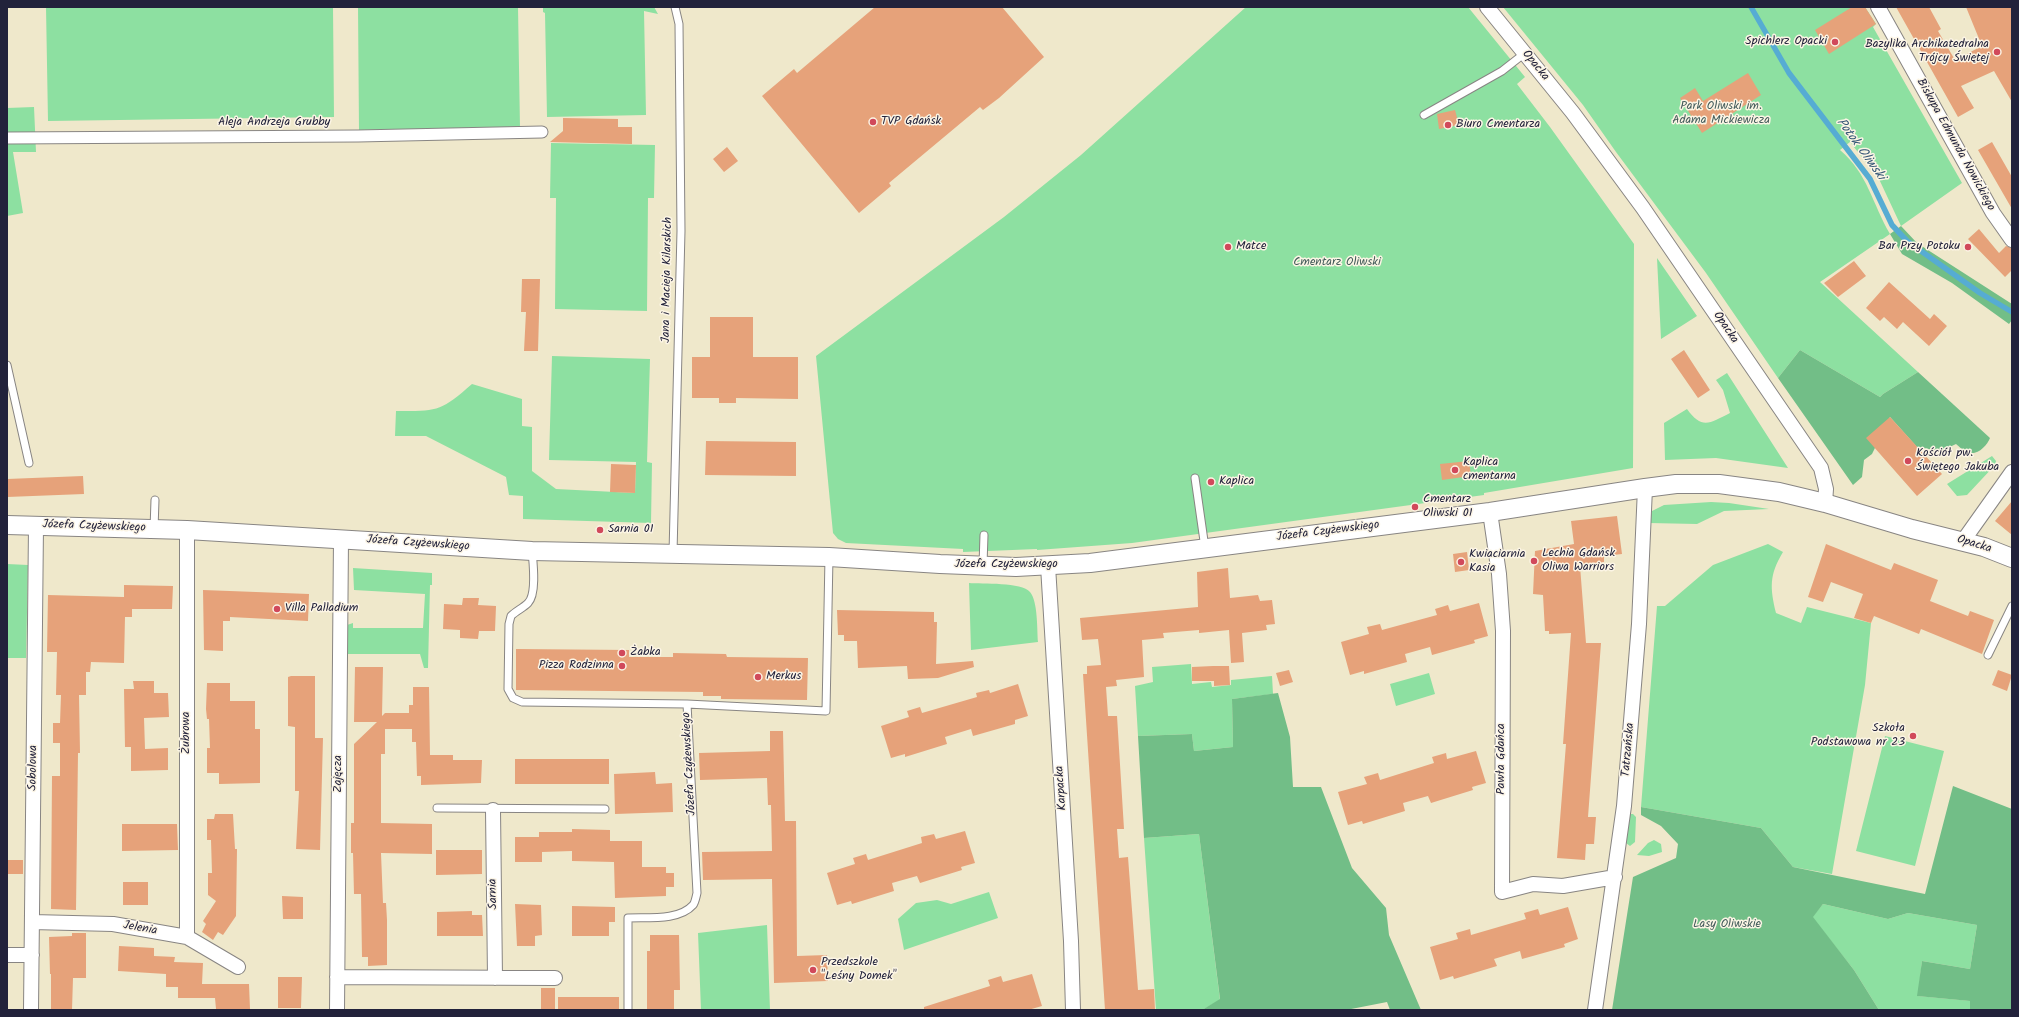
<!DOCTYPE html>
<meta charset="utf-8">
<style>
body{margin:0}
#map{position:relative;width:2019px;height:1017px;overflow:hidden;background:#efe8cb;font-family:Kalam,sans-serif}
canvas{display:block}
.frame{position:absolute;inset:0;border:8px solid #22223b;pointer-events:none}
</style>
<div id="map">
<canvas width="2019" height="1017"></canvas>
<div class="frame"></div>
</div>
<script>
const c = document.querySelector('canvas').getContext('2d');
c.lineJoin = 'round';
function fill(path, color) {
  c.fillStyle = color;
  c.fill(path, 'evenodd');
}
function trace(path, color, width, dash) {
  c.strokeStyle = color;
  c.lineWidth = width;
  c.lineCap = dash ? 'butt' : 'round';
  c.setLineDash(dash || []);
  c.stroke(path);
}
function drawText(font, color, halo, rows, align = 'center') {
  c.font = font + ' Kalam,sans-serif';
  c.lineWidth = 3;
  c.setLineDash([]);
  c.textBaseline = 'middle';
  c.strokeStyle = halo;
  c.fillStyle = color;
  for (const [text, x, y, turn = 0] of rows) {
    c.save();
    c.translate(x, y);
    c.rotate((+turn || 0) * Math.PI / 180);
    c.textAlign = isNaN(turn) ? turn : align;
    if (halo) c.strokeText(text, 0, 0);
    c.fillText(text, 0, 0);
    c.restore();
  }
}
fill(new Path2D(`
 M46 7H333L334 117 48 121Z
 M358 7H518L520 128 359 130Z
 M543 7H654L658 14 644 11 646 115 547 117 545 13 543 12Z
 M1246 7H1468L1525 77 1517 84 1550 127 1634 244 1633 468 1484 493V495L1132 543 1037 550V549L963 552V549L846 543 838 539 833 533 816 356 1004 217 1081 155Z
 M1503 7H1865L1876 24 1873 27 1962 183 1901 226 1879 179 1850 142 1840 150C1868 174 1872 203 1890 234L1820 282 1918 372 1883 394 1880 397 1800 350 1778 378 1706 273 1616 152 1583 105Z
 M34 107 36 152H13L23 213 7 216V108Z
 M551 143 655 145 654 198H648L647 311 555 309 556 198H550Z
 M1657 258 1697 316 1661 339Z
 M552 356 650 359 647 462 652 463 651 523 523 519V496L509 495 506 477 426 436H395L396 411C438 411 440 412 472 384L522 399V426L532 427V471L556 489 635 493 636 462 549 460Z
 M1727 373 1788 468 1716 458 1665 460 1664 423 1687 409C1702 430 1710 423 1730 413L1723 390 1716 380Z
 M1992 456 1996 461 1995 465 1967 495 1957 496 1947 484Z
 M1711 502 1729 503 1769 509 1724 511 1697 524 1649 523 1652 511 1664 505Z
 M1768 544 1783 552C1769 575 1770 588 1776 613L1801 623 1807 607 1871 623 1865 685 1832 874 1793 867 1761 828 1641 807 1657 606H1665L1713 565Z
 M7 564 28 565 26 658H7Z
 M353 568 432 573V585H430L428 668H424L420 654H345L347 625 353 623V628H423L425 594 354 590Z
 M969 583C982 584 1022 582 1030 592 1038 601 1037 630 1038 642L971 650Z
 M1191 664 1192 684 1211 682 1212 687 1231 685V680L1272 676 1273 694 1232 699 1233 747 1194 751 1192 734 1138 736 1135 686 1153 682 1152 667Z
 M1429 673 1435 694 1396 706 1390 684Z
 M1885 736 1944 751 1915 866 1856 851Z
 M1628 814H1633L1636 817 1635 842 1630 846 1626 843Z
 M1199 834 1220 1000 1202 1010H1156L1144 838Z
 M1654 840 1661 844 1662 852 1649 856 1637 855 1648 843Z
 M989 892 998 918 904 950 898 919 916 903 937 900 951 904Z
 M1823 904 1888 919 1908 913 1977 925 1970 969 1922 961 1918 996 1971 1001 1970 1010H1879L1854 970 1812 917Z
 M767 925 770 1010H701L698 933Z`), '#8de0a1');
fill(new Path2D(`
 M1901 226 1917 243 2012 304V320L2009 324 1952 283 1902 254 1890 234Z
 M1800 350 1880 397 1883 394 1918 372 1990 438C1987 446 1976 457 1967 452 1963 451 1959 446 1956 444L1941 451 1917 447 1890 417 1872 454 1864 460 1862 477 1853 485 1778 378Z
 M1278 693 1290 737 1293 787H1321L1352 868 1386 908 1389 935 1421 1010H1390L1387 1002 1346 1010H1202L1220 999 1199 834 1144 838 1138 736 1192 734 1194 751 1233 747 1232 699Z
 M1953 786 2012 809V1010H1970V1001L1917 996 1922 961 1970 969 1977 925 1908 913 1888 919 1823 904 1813 917 1854 970 1879 1010H1612L1633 877 1676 858 1678 844 1661 826 1641 815V807L1761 828 1793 867 1925 894Z`), '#72be87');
trace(new Path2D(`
 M1751 7 1789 73 1870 179 1892 225 1907 241 1980 293 2012 312`), '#56acd3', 5.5);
fill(new Path2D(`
 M875 7H1002L1044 57 999 98 983 110 980 107 889 183 891 186 859 213 762 96 794 69 797 73Z
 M1852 7H1865L1876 24 1829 54 1815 30Z
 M1896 7H1929L1941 29 1938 31 1955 60 1982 46 1966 7H2012V102L1994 71 1961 86 1974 108 1958 117Z
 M1748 73 1761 95 1702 133 1680 98 1695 88 1703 101Z
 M1455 110 1459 125 1439 129 1437 114Z
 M563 118 618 119V127H632V144L550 142 563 131Z
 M1992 142 2012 177V209L1978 150Z
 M727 147 738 161 724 172 713 159Z
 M1979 229 1999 253 2006 246 2012 248V270L2005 277 1968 239Z
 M1854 261 1866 276 1838 297 1824 283Z
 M522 279H540L538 351H524L526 312H521Z
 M1889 282 1930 319 1934 314 1947 326 1929 346 1903 322 1897 329 1884 317 1880 321 1866 308Z
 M710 317H753V357H798V399L736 398V403H719V398H692V357H710Z
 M1684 350 1710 390 1698 398 1671 359Z
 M1890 417 1942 474 1917 496 1866 438Z
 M706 441 796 442V476L705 475Z
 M1469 461 1471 476 1442 480 1440 464Z
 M611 464 636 465 635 493 610 492Z
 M83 476 84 494 7 497V479Z
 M2012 501V535L1995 521Z
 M1617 516 1622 554 1604 556V562L1580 566 1586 643H1601L1588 817H1596L1594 844H1586L1585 860 1557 858 1566 744H1563L1571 633 1549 634V631H1545L1543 595 1533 594 1535 551 1574 544 1571 521Z
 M1826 544 1891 570 1894 563 1938 580 1930 601 1968 616 1970 611 1994 620 1982 654 1921 629 1919 634 1874 616 1871 623 1854 618 1863 594 1831 582 1823 602 1808 597Z
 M1467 552 1469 570 1455 572 1453 554Z
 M1228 568 1230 598 1258 595 1260 601 1272 600 1275 624 1266 625 1267 630 1242 633 1244 662 1231 663 1229 630 1199 633V630L1163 633 1164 638 1142 640 1144 677 1116 680 1117 686 1106 687 1108 716H1117L1124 829H1117L1119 858 1128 857 1138 990 1154 989 1155 1010H1105L1083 674H1087V666L1101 665 1098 639 1082 640 1080 618 1198 607 1197 572Z
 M124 585 173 586 172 609H132V617H125L124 663 91 662 90 672H86V695H79L80 753H78L76 910 51 909 52 776H60V743H53V723H60L61 695H56L57 652H47L48 595 124 597Z
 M203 590 309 594 308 621 230 617V621H223V651L204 650Z
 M463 598H479L478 605 496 606 495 631H479L478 639 460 638V630L443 629 444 604 462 605Z
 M1479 603 1488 636 1474 640 1475 643 1432 655 1430 647 1405 654 1407 662 1364 674V671L1350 675 1341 642 1369 634 1367 627 1380 624 1382 630 1437 615 1435 609 1448 605 1450 611Z
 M837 610 934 612V622H937L936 664 973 661 974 667 938 678 908 679 907 666 858 668 857 641H844V635H838Z
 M516 649 629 650V657H673V653L726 654 727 657 808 658 807 700 721 699V696H703V692L516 690Z
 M1213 666H1229L1230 685 1214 686V681H1192V667Z
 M355 667H383L382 716 385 713H409V705H413V687H429L430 755H453V760H482L481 783 421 785V776H417L416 742H412V729H385V754H381V823L432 824V854L381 853 383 903H386L387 920V965L368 966V957H362L361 894H354L353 853H351V823H354V744L377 722H354Z
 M1289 670 1293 682 1280 686 1276 673Z
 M1998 670 2012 675 2007 691 1992 685Z
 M291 676H315V738H323L320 850 296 849 299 791H295V727L288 726V677Z
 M133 681H154V693H168L169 717 144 718 145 749 168 748V770L131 771V747H125L124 689H134Z
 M207 683H230V701H255V729H260V783L219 784V773H207V748H210L209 719H207L206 709Z
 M1018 684 1028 716 1015 720V724L973 736 971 729 945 737 947 744 905 757V754L891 758 881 726 909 717 907 711 920 707 922 713 977 697 976 693 989 690 990 693Z
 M770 731H783L785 821H796L797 956 827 955 828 981 774 983 772 879 703 880 702 852 772 851 771 805H768L767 778 700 780 699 753 770 751Z
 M1476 751 1486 783 1472 787 1473 790 1431 803 1428 796 1403 803 1405 811 1363 824 1362 821 1348 825 1338 792 1367 784 1364 777 1378 773 1380 780 1434 763 1432 757 1446 753 1447 759Z
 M515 759H609V784H515Z
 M655 772 656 784 672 783 673 812 615 814 614 774Z
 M215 814H233L235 849H237L236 916 223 935 218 932 213 940 202 932 206 924 203 921 216 901 208 895V873H212L211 840H207V819H214Z
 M122 824H177L178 850 122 851Z
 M572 829 610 830V841H642V867H666V873H674V887H666V896L615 898 614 862 572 861V851L542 852V862H515V837H539V832H572Z
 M965 831 975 863 961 867 962 870 920 883 917 876 892 883 894 891 852 904 851 901 837 905 827 873 855 864 853 858 866 854 868 860 922 843 921 837 934 834 936 839Z
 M436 850H482V874L436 875Z
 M7 860H23V874H7Z
 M123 882H148V905H123Z
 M282 896 303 897V919H283Z
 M515 904 541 905 542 935 535 936V946H517Z
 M572 906 615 907V922H609V936H572Z
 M1568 907 1578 939 1564 944 1565 947 1522 959 1520 951 1494 959 1497 966 1454 979 1453 976 1440 980 1430 947 1458 939 1456 933 1470 929 1471 935 1526 919 1524 913 1538 909 1540 915Z
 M472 911V915H482L483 936H437V912Z
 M72 933H86V978H73L72 1010H51V974H50L49 937 72 936Z
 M650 935H679L680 990H674V1010H647V951H650Z
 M119 946 154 948V956L175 957 174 962 203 963 202 984H249L250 1009H216L215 998H178V987H166V974L118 971Z
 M1032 974 1042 1006 1028 1010H924V1007L990 986 988 980 1001 976 1003 982Z
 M278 977H302L301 1008H278Z
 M541 988H555V1010H541Z
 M558 997H619V1010H558Z`), '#e6a27a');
const service = new Path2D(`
 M1424 115 1502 71 1525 53
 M7 365 29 463
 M1195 478 1205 548
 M154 529 155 500
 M532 551C533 562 537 594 528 603 523 608 516 611 511 616L509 624 508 689 513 698 522 702 687 704
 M673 553 681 231 679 24 675 7
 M983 565 984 535
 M1988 655 2012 606
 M437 808 605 809
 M628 1010V918C647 917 679 921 693 905 695 903 696 897 697 893L687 704 826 711 829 557`);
const pedestrian = new Path2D(`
 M7 138 358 136 542 132`);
const minor = new Path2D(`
 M1487 7 1573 113 1643 208 1821 468 1826 489 1825 503
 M1878 7 1993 213 2012 240
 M1490 512 1499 574 1503 631 1502 892 1533 884 1563 886 1615 877
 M187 530V937
 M1963 541 2012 472
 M1048 566 1071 941 1073 1010
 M493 810 495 978
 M32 922 113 924 187 937 238 967
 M7 955H32
 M337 977 555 978
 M31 1010 36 526
 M337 1010 341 539
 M1595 1010 1624 806 1639 624 1645 488`);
const tertiary = new Path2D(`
 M7 525 187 530 532 551 829 557 940 564 1016 567 1090 563 1490 512 1645 488 1676 484H1719L1779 492 1825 503 1912 529 1984 547 2012 558`);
trace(service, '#888583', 9);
trace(pedestrian, '#888583', 13);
trace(minor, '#888583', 16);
trace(tertiary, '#888583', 20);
trace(service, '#fff', 7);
trace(pedestrian, '#fff', 11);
trace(minor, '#fff', 14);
trace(tertiary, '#fff', 18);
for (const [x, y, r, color] of [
 [1835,42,4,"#d1495b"],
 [1997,52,4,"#d1495b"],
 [873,122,4,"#d1495b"],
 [1448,125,4,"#d1495b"],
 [1228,247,4,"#d1495b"],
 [1968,247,4,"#d1495b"],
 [1908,461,4,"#d1495b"],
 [1455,470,4,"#d1495b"],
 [1211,482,4,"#d1495b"],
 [1415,507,4,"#d1495b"],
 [600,530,4,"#d1495b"],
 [1534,561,4,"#d1495b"],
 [1461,562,4,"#d1495b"],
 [277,609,4,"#d1495b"],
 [622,653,4,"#d1495b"],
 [622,666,4,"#d1495b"],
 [758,677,4,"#d1495b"],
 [1913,736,4,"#d1495b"],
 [813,970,4,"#d1495b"]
]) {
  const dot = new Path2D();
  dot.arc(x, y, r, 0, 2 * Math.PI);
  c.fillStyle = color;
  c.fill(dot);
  trace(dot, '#fcf5e5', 1.5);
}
drawText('12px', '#22223b', '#fcf5e5', [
 ["Spichlerz Opacki",1827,42,"right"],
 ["Bazylika Archikatedralna",1989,45,"right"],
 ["Trójcy Świętej",1989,59,"right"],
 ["TVP Gdańsk",881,122],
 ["Biuro Cmentarza",1456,125],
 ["Matce",1236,247],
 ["Bar Przy Potoku",1960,247,"right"],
 ["Kościół pw.",1916,454],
 ["Świętego Jakuba",1916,468],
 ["Kaplica",1463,463],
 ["cmentarna",1463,477],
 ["Kaplica",1219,482],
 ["Cmentarz",1423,500],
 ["Oliwski 01",1423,514],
 ["Sarnia 01",608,530],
 ["Lechia Gdańsk",1542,554],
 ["Oliwa Warriors",1542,568],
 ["Kwiaciarnia",1469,555],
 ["Kasia",1469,569],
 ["Villa Palladium",285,609],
 ["Żabka",630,653],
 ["Pizza Rodzinna",614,666,"right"],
 ["Merkus",766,677],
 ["Szkoła",1905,729,"right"],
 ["Podstawowa nr 23",1905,743,"right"],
 ["Przedszkole",821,963],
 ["\"Leśny Domek\"",821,977]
], 'left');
drawText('12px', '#22223b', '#fcf5e5', [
 ["Opacka",1535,66,51],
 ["Aleja Andrzeja Grubby",274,123],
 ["Biskupa Edmunda Nowickiego",1955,145,61],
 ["Jana i Macieja Kilarskich",668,280,-89],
 ["Opacka",1725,328,56],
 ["Józefa Czyżewskiego",94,527,2],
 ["Józefa Czyżewskiego",1328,532,-7],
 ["Józefa Czyżewskiego",418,544,4],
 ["Opacka",1974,545,17],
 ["Józefa Czyżewskiego",1006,565],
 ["Żubrowa",187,733,-90],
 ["Tatrzańska",1629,750,-85],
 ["Pawła Gdańca",1502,759,-90],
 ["Józefa Czyżewskiego",690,764,-93],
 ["Sobolowa",34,768,-89],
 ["Zajęcza",339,774,-90],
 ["Karpacka",1062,788,-94],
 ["Sarnia",494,894,-91],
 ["Jelenia",140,929,10]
]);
drawText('12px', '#425b5a', '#fcf5e5', [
 ["Park Oliwski im.",1721,107],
 ["Adama Mickiewicza",1721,121],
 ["Cmentarz Oliwski",1337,263],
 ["Lasy Oliwskie",1727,925]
]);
drawText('italic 13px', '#375978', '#fcf5e5', [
 ["Potok Oliwski",1860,150,54]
]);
</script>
